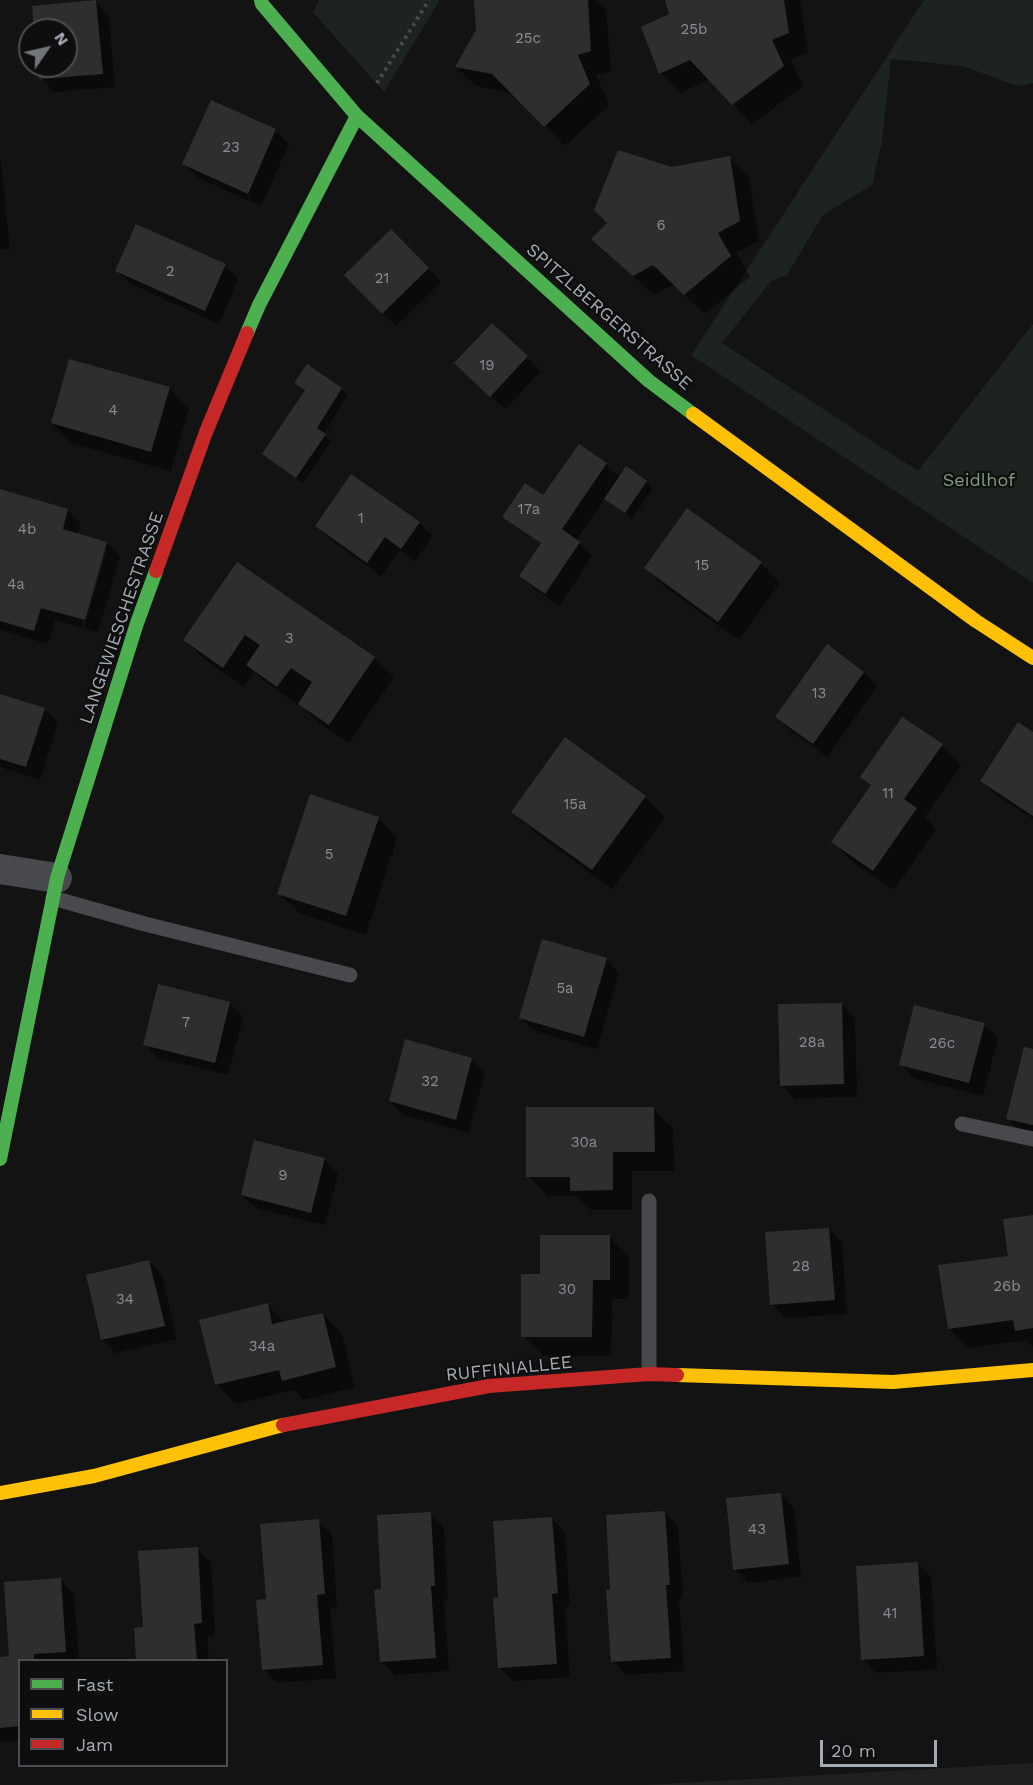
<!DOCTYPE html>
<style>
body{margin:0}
#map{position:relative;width:1033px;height:1785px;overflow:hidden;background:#131314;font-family:"Work Sans",sans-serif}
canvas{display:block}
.legend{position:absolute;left:18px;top:1659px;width:210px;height:108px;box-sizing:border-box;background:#0e0e0f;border:2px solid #4a4d51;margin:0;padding:8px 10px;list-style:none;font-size:18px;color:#a5abb3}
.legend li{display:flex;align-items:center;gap:12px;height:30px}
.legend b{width:30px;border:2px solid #4a4d51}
.north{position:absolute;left:18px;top:18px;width:60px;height:60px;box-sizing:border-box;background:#0e0e0f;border:2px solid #4a4d51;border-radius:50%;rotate:56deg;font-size:16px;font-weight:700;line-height:24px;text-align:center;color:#a5abb3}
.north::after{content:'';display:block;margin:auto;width:21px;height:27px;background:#72767b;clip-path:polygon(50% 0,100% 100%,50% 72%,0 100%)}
.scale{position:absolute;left:820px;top:1740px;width:117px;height:27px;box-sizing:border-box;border:3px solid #a5abb3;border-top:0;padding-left:8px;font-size:18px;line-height:21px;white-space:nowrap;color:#a5abb3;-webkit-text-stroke:4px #0e0e0f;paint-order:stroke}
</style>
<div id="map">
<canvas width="1033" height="1785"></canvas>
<ul class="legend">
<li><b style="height:8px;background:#4caf50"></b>Fast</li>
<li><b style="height:8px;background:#ffc107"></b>Slow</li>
<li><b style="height:8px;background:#c62828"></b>Jam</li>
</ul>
<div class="north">N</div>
<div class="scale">20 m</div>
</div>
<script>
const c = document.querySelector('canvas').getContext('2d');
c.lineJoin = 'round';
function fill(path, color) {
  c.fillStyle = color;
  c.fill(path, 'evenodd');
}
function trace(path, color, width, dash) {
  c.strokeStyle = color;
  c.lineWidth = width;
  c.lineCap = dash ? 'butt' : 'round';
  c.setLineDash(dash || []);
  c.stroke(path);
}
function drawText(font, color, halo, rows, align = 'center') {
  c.font = font + ' "Work Sans",sans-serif';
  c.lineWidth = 4.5;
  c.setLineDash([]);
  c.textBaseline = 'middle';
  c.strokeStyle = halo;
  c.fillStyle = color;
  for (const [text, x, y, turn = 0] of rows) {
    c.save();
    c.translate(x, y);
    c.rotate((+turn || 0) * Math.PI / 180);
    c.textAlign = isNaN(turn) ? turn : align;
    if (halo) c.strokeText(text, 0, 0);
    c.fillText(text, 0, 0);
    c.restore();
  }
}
fill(new Path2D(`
 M1033 1763V1785H645Z`), '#202022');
fill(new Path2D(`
 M319 0H440L384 92 313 12Z
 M924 0H1033V83L1017 86 963 66 891 59 882 142 872 185 823 215 787 275 771 281 722 343 918 471 1033 324V583L691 355Z`), '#1d231e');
fill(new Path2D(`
 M475 0H597L606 9 611 71 596 75 609 105 565 146 513 94 476 86 456 67 478 30Z
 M666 0H800L808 52 791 60 803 86 752 124 710 79 680 93 660 73 671 15Z
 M95 2 109 15 115 87 54 92 40 78 39 66H66V30H36Z
 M275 130 289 144 261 206 198 178 184 164Z
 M0 155 10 249 0 250Z
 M729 157 749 177 759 241 737 253 750 277 705 314 674 284 654 295 593 239 672 168Z
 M391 231 441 282 396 326 346 275Z
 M225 266 238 279 219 324 131 284 117 271Z
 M492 325 541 371 505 409 470 377Z
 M296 383 341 389 347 395 324 434 331 441 303 483 263 454 306 392Z
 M169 388 189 408 171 471 72 443 52 423Z
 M606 464 620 478 646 482 652 489 632 519 605 498 576 541 592 556 559 606 534 589 521 576 542 544 504 516 550 502Z
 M0 491 68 510 81 524 78 535 107 543 120 557 98 632 55 620 48 644 0 630ZM103 550H107L84 627H81Z
 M419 523 433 536 415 561 400 550 381 576 330 539 316 526Z
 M761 563 780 583 739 640 665 587 646 568Z
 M237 564 374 658 394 677 349 743 319 723 299 703 298 705 268 684 254 671 244 687 205 660 185 640Z
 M864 673 877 686 827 757 790 730 777 717Z
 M0 695 44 709 58 723 40 780 0 767Z
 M1033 734V819L995 794 982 781Z
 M942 746 961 765 925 817 936 829 894 890 852 861 833 842 872 787 862 777Z
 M645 797 665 817 612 889 533 831 513 812Z
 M378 818 397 838 366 935 299 913 279 893Z
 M606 959 619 973 597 1049 534 1031 521 1018Z
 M229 1003 243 1017 228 1075 158 1058 145 1044Z
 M841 1004 855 1018 857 1097 795 1099 782 1085Z
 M915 1007 985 1025 998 1038 983 1096 914 1078 901 1064Z
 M1033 1051V1135L1021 1132 1007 1118Z
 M471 1059 485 1072 469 1133 404 1115 390 1101Z
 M653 1109 673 1128 674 1171H632V1210H591L577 1196H548L528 1176Z
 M324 1159 338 1173 325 1225 256 1208 242 1195Z
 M1033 1217V1347L1026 1340 969 1348 949 1328 1009 1257Z
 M829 1229 842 1243 847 1314 785 1318 772 1304Z
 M609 1237 629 1256V1299H612L611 1356H543L523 1336 541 1276Z
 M149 1262 162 1275 177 1339 116 1353 102 1340Z
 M267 1305 285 1323 323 1314 342 1334 355 1387 303 1400 294 1390 236 1404 216 1384Z
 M781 1494 794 1508 801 1577 748 1583 735 1569Z
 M665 1512 678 1526 683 1598H679L684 1671 626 1675 613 1661 612 1591Z
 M430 1513 444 1527 448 1599H444L449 1671 395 1675 381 1661 383 1591Z
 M552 1519 565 1532 570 1606 565 1607 570 1677 513 1681 499 1667V1599Z
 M318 1521 332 1534 337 1607 330 1608 336 1678 277 1683 264 1669 267 1600Z
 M197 1549 211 1563 215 1636 207 1637 209 1660H137L135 1629 144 1628Z
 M918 1564 931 1577 937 1669 876 1673 863 1659Z
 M60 1580 74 1594 79 1660H20V1740L0 1742V1658H11Z`), '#0007');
fill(new Path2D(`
 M96 0 103 74 39 79 38 66H66V30H34L32 6Z
 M474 0H588L591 51 578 55 590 84 544 127 492 74 455 67 476 30Z
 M665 0H784L789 33 772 40 784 66 732 105 690 60 659 74 641 27 669 14Z
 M211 100 276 129 248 194 182 164Z
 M618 150 672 167 730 156 740 221 718 233 731 256 684 295 653 265 633 276 591 239 607 223 594 210Z
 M136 224 226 264 205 311 115 271Z
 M391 229 429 268 382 314 344 275Z
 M492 323 528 356 490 397 454 363Z
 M69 359 170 387 151 452 51 423Z
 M307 364 342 388 317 428 326 434 296 478 262 454 305 390 294 383Z
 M579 444 607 463 562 529 580 542 545 594 519 576 541 543 502 517 525 483 543 495Z
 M626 466 647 481 625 513 604 499Z
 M351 474 420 522 401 549 385 537 367 563 315 526Z
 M0 489 68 509 63 529 107 542 85 620 41 608 34 631 0 621Z
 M687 508 762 562 718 622 644 568Z
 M237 562 375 657 329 725 298 704 312 682 291 668 277 687 246 665 260 645 245 635 223 668 183 640Z
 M827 644 864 672 813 744 775 717Z
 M0 694 45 708 26 767 0 759Z
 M902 717 943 744 904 799 917 808 873 871 831 842 871 785 860 777Z
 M1018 722 1033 732V816L980 781Z
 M565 737 646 796 592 870 511 812Z
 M310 794 379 817 346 916 277 894Z
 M542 939 607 958 584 1037 519 1018Z
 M158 984 230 1002 215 1063 143 1045Z
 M842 1003 844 1084 780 1086 778 1004Z
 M914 1005 985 1023 969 1083 899 1065Z
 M405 1039 472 1058 456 1120 389 1101Z
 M1024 1047 1033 1049V1125L1006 1119Z
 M526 1107H654L655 1152H613V1190L570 1191V1177H526Z
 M254 1140 325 1158 311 1213 241 1195Z
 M1033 1215V1328L1015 1331 1013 1320 948 1329 938 1265 1008 1256 1003 1219Z
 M829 1228 835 1300 770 1305 765 1232Z
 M540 1235H610V1280H593L592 1337H521V1274H540Z
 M149 1260 165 1326 101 1340 86 1275Z
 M268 1303 272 1324 323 1313 336 1367 282 1381 279 1370 215 1385 199 1320Z
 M781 1493 789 1564 733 1570 726 1498Z
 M665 1511 670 1585H666L671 1658 611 1662 606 1590 610 1589 606 1515Z
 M431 1512 435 1586H431L436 1658 380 1662 374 1590 381 1589 377 1515Z
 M552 1517 558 1593 552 1594 557 1664 498 1668 493 1598 498 1597 493 1521Z
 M319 1519 325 1594 317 1595 323 1665 262 1670 256 1600 266 1599 260 1524Z
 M198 1547 202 1623 194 1624 197 1660H136L134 1628 143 1627 138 1551Z
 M918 1562 924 1656 861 1660 856 1566Z
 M61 1578 66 1652 34 1654V1660H20V1726L0 1728V1657L9 1656 4 1582Z`), '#2e2e2f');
trace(new Path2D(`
 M377 83 429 0`), '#494a4d', 4, [3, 4.5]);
trace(new Path2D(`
 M53 898 145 924 350 975
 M962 1124 1033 1139
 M649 1201V1374`), '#48494c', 15);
trace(new Path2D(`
 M0 869 57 878`), '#48494c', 30);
trace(new Path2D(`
 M261 0 262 4 357 116 649 381 693 414
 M247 333 259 305 357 116
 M0 1159 57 878 137 623 156 571`), '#4caf50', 14);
trace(new Path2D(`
 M693 414 976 621 1033 658
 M677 1375 893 1382 1033 1370
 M0 1493 94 1476 283 1425`), '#ffc107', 14);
trace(new Path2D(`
 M156 571 206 432 247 333
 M283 1425 489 1386 649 1374 677 1375`), '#c62828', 14);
drawText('15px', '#878c92', null, [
 ["25b",694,30],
 ["25c",528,39],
 ["23",231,148],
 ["6",661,226],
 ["2",170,272],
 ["21",382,279],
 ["19",487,366],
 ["4",113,411],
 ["17a",529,510],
 ["1",361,519],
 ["4b",27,530],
 ["15",702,566],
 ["4a",16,585],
 ["3",289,639],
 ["13",819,694],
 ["11",888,794],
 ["15a",575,805],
 ["5",329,855],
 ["5a",565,989],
 ["7",186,1023],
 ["28a",812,1043],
 ["26c",942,1044],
 ["32",430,1082],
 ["30a",584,1143],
 ["9",283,1176],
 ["28",801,1267],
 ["26b",1007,1287],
 ["30",567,1290],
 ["34",125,1300],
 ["34a",262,1347],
 ["43",757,1530],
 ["41",890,1614]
]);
drawText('18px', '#a5abb3', '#0e0e0f', [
 ["SPITZLBERGERSTRASSE",609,317,41],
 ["LANGEWIESCHESTRASSE",122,618,-71],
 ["RUFFINIALLEE",509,1369,-6]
]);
drawText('18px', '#809c7e', '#0e0e0f', [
 ["Seidlhof",979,481]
]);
</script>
